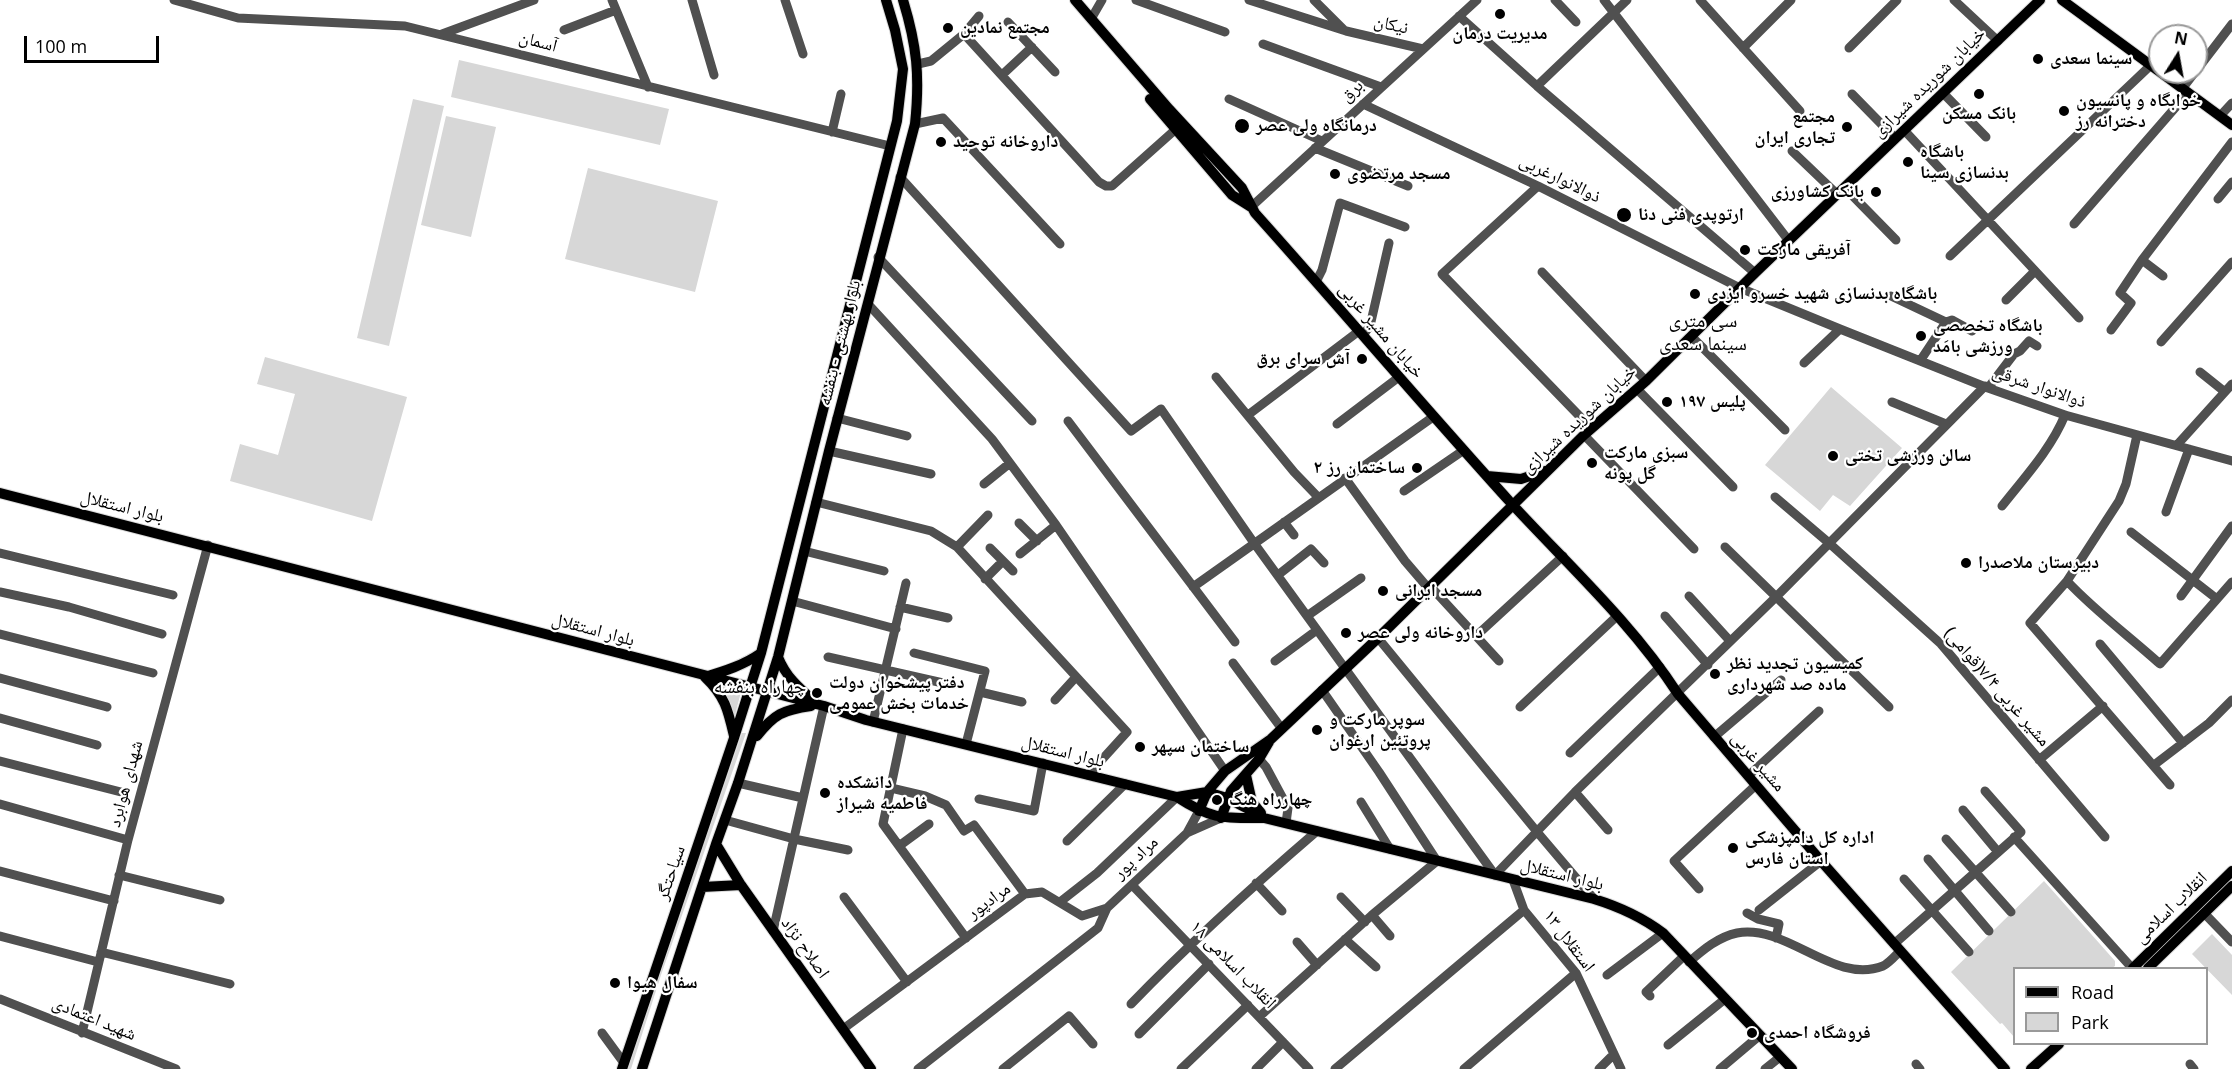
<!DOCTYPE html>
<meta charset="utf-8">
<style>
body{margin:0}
#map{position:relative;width:2232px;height:1069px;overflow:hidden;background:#fff;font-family:"Open Sans",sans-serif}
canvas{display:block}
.legend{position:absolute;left:2013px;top:967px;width:195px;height:78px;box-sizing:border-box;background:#fff;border:2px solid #999;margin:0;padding:8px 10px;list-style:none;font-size:18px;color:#000}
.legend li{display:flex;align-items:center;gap:12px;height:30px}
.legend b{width:30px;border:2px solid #999}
.north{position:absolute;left:2148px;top:24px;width:60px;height:60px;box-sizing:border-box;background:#fff;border:2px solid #999;border-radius:50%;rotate:11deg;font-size:16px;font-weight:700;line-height:24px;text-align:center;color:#000}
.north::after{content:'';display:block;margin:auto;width:21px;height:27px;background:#000;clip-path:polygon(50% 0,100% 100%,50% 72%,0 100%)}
.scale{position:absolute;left:24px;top:36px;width:135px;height:27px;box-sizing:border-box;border:3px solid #000;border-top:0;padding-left:8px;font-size:18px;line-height:21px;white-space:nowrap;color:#000;-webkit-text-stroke:4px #fff;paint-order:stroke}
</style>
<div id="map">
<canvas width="2232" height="1069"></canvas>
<ul class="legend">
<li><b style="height:8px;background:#000"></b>Road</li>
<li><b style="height:16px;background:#d7d7d7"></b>Park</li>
</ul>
<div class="north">N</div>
<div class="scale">100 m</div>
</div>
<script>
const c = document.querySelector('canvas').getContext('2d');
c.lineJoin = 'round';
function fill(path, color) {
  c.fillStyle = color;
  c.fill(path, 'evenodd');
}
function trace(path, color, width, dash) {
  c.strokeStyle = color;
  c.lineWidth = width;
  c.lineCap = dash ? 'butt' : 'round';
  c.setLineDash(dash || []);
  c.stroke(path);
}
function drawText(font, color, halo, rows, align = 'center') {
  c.font = font + ' "Open Sans","Noto Naskh Arabic",sans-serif';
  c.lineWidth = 4.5;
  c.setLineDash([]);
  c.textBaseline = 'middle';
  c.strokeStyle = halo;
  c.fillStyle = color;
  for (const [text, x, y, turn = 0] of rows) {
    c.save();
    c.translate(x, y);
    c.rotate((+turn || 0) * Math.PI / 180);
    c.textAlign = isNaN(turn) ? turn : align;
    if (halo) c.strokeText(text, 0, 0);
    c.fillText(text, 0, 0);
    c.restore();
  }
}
fill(new Path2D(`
 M459 60 669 109 660 145 451 97Z
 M413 99 444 106 389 346 357 338Z
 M446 116 496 127 471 237 421 225Z
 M588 168 718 201 695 292 565 259Z
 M265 357 407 397 372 521 230 481 240 444 278 455 295 394 257 384Z
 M1831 387 1902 448 1850 506 1833 495 1820 511 1765 465Z
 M721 686 741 692 734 719V718Z
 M742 733H746L661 975 631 1069H626Z
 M2044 881 2115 961V966L2112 968H2014V1037L2002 1023 2000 1024 1951 972Z
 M2212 934 2232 955V995L2192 954Z`), '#d7d7d7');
const major = new Path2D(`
 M1075 0 1169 109 1242 188 1255 213C1341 309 1424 407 1511 503 1568 565 1632 623 1678 694L1821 861 2005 1069
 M2062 0 2160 72
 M2160 72 2232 125
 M1150 99 1232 195 1251 207
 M1487 476 1521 479 1545 471
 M0 493 824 706 866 720 1177 797C1212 820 1224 818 1264 818L1594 899C1620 907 1642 917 1663 933L1792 1069
 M778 657C786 677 799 688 815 702
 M734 736C728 710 725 696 705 677 725 671 744 665 761 653
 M757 736C774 714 783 710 811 706
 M1246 775 1252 802 1261 813
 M1177 797 1207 792 1227 798 1262 816
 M1199 811 1207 792 1225 771 1271 739 1378 638 1584 435 1646 381 1755 273 2040 0
 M1221 818 1231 791 1259 759 1269 742
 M716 844 741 885 871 1069
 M702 887 741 885
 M2133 968 2232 871
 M2148 968 2232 886
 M622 1069 734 738 761 653 897 121 903 69 895 30 886 0
 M642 1069 716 844 738 783 778 657 829 451 915 124C920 76 917 46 903 0
 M2031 1069 2059 1044`);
trace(major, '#dbdbdb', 12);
trace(new Path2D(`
 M174 0 238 18 405 26 890 146
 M612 0 648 87
 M692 0 714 75
 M785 0 803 54
 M1136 0 1225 32
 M1249 0 1346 31 1423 49
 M1314 0 1344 30
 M1555 0 1576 22
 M1604 0 1789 241
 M1700 0 1800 111
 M1954 0 1998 41
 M1459 16 1537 86 1755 273
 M1091 19 1102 0
 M1008 22 1055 72
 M564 30 616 10
 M442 34 534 0
 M964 34 979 16
 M1263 44 1381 87
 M1743 48 1791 0
 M1849 48 1897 0
 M918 64 931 61 964 34 1099 182 1106 186H1112L1176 129
 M2196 71 2232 24
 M1002 75 1032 47
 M1537 86 1627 0
 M2182 89 2195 72
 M1943 93 1986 137
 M1852 94 1895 138
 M1229 99 1322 141
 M1363 104 1538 186 1740 288 1840 329 1988 388 2065 415 2232 461
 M2220 116 2232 103
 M915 124 943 118 1060 244
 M1904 130 2079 318
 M832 132 841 94
 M1315 148 1408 186
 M1792 151 1838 195
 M900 177 1131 431 1161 409 1254 543 1495 875 1575 792 1776 597 1985 386
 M1538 186 1442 274 1591 428
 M1845 188 1896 240
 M2218 199 2232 182
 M1251 207 1477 0
 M2074 224 2188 93
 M1950 256 2151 65
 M878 257 1032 421
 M2142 260 2163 276
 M1542 272 1646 381
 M1316 282 1322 270 1340 203 1405 227
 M1891 296 1946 322 1952 320 1972 331
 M2006 300 2035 271
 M868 304 992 439 1056 525 1225 771
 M2111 330 2131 303 2120 293 2142 260 2232 142
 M1363 335 1370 326 1389 243
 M1692 337 1785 430
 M2161 342 2232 262
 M1920 361 1946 322
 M1804 363 1840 329
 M2200 372 2225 392
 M1216 377 1294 472 1318 497
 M1988 388 2014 354 2020 351 2029 341 2037 346
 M1637 389 1733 487
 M1892 402 1946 424
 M1248 415 1359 331
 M837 418 907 436
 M1068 421 1235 642
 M1337 424 1399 377
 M1584 435 1694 549
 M2137 435 2126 484 2119 501 2067 581 2030 623 2170 785
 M2177 445 2232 384
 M829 451 931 474
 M1345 478 1405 561 1429 589
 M984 484 1010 463
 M1404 491 1464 450
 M1775 497 1829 543 1941 644 2105 837
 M816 502 931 531 957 547 1127 732 1088 775
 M2002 506C2024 478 2051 449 2065 415
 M2166 512 2189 449
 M1284 522 1294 535
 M1019 523 1037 541
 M2131 532 2217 599
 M957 547 988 515
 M1725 547 1889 707
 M990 548 1013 571
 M804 551 884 571
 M0 553 173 595
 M1020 554 1056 525
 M1278 575 1311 549 1324 563
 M985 579 1003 561
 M2067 581C2095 611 2129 636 2160 664L2232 582
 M1193 587 1433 417
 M1431 587 1499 661
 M0 592 69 607 162 634
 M1689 596 1730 641
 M2181 596 2232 526
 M792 601 896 629
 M900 607 948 618
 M1307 616 1361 578
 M1665 616 1708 665
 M0 634 153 673
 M1476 636 1563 556
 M1378 638 1538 833 1594 899
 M2100 644 2183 743
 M914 653 985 671 966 744
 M828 657 943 683
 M1275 661 1317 630
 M1233 663 1282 729
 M0 678 107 707
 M980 692 1022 702
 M1055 700 1076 677
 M1520 707 1616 617
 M0 718 97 745
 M873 722 906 583
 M903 729 883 824 966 938
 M1714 737 1781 680
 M1570 753 1660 667
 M1259 759 1266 767 1288 808 1286 823
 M2039 760 2103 706
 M0 761 121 792
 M2154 765 2209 723 2232 700
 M1748 776 1819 711
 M738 783 803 798
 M891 788 925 796 946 805 964 831 974 825 1025 894
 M1575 792 1608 830
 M979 799 1034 811 1043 763
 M1361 802 1390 849
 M0 804 128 840
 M1963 810 1998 852
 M725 820 794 839 848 850
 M1187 833 1199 811
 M2014 837 2132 968
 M1946 839 2011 912
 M1067 841 1125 784
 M899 846 929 824
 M1928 859 1989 931
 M0 871 114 901
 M119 875 220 900
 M1904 879 1969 952
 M1513 880 1524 910 1576 973 1621 1069
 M1256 883 1282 911
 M1132 885 1309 1069
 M1699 889 1674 861 1756 785
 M844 897 907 982
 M1341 897 1365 922
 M1060 902 1097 873 1177 797
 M1759 910 1821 861
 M1747 913 1758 919 1779 924 1776 938
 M2204 913 2232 942
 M1372 915 1390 936
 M773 931 824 706
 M0 936 98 962
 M1345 939 1376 967
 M1297 942 1317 965
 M1894 944 2021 832 1985 791
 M101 952 230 984
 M1689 962C1703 950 1718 937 1737 933 1788 924 1833 985 1883 966 1889 963 1895 956 1900 951
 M1607 975 1663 933
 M1650 996 1646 992 1684 956
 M0 999 176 1069
 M1131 1004C1190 943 1253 886 1317 831
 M1259 1017 1372 915 1437 861 1379 772 1322 690
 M843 1029 1025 894 1042 892 1082 916 1107 908
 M82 1033 128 840 208 545
 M602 1033 624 1063
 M1139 1034 1209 964
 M1668 1045 1725 999
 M1916 1064 1920 1069
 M2190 1064 2194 1069
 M918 1069 1098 928 1107 908 1187 833 1221 818
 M1003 1069 1069 1016 1093 1044
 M1181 1069 1248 1005
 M1256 1069 1283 1042
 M1335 1069 1524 910
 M1464 1069 1576 973
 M1599 1069 1614 1054
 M1720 1069 1759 1036
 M1765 1069 1780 1057`), '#505050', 9);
trace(major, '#000', 10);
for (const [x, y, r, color] of [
 [1500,14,6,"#000"],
 [948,28,6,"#000"],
 [2038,59,6,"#000"],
 [1979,94,6,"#000"],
 [2064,111,6,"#000"],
 [1242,126,8,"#000"],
 [1847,127,6,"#000"],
 [941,142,6,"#000"],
 [1908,162,6,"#000"],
 [1335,174,6,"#000"],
 [1876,192,6,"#000"],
 [1624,215,8,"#000"],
 [1745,250,6,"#000"],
 [1695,294,6,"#000"],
 [1921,336,6,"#000"],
 [1362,359,6,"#000"],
 [1667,402,6,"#000"],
 [1833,456,6,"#000"],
 [1592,463,6,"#000"],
 [1417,468,6,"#000"],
 [1966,563,6,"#000"],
 [1383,591,6,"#000"],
 [1346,633,6,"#000"],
 [1715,674,6,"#000"],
 [817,693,6,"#000"],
 [1317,730,6,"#000"],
 [1140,747,6,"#000"],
 [825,793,6,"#000"],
 [1217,800,6,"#000"],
 [1733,848,6,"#000"],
 [615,983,6,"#000"],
 [1752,1033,6,"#000"]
]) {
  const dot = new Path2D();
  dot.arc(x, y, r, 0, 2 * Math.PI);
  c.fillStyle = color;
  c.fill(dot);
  trace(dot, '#fff', 2);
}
drawText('18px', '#000', '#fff', [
 ["نیکان",1391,25,13],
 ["آسمان",538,42,15],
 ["خیابان شوریده شیرازی",1929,83,-44],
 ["برق",1352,91,-42],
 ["ذوالانوارغربی",1560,179,26],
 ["خیابان مشیر غربی",1381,331,49],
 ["بلوار بهشتی - بنفشه",840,343,-76],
 ["ذوالانوار شرقی",2039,387,19],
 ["خیابان شوریده شیرازی",1579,420,-43],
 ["بلوار استقلال",122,507,14],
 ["بلوار استقلال",593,630,15],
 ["(قوامی)مشیر غربی ۷/۴",1997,687,49],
 ["بلوار استقلال",1063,752,14],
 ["مشیر غربی",1758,762,49],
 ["شهدای هوابرد",126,784,-75],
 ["مراد پور",1136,858,-43],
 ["سیاحتگر",671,873,-71],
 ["بلوار استقلال",1562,875,14],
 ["مرادپور",989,901,-36],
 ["انقلاب اسلامی",2171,908,-44],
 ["۱۳ استقلال",1569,941,53],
 ["اصلاح نژاد",805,948,55],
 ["۱۸ انقلاب اسلامی",1233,965,46],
 ["شهید اعتمادی",94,1019,22]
]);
drawText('bold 18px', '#000', '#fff', [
 ["مجتمع نمادین",960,28],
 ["مدیریت درمان",1500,34,"center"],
 ["سینما سعدی",2050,59],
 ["خوابگاه و پانسیون",2076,101],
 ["دخترانه رز",2076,122],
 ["بانک مسکن",1979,114,"center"],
 ["مجتمع",1835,117,"right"],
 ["تجاری ایران",1835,138,"right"],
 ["درمانگاه ولی عصر",1256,126],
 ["داروخانه توحید",953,142],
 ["باشگاه",1920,152],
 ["بدنسازی سینا",1920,173],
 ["مسجد مرتضوی",1347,174],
 ["بانک کشاورزی",1864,192,"right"],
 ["ارتوپدی فنی دنا",1638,215],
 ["آفریقی مارکت",1757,250],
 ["باشگاه بدنسازی شهید خسرو ایزدی",1707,294],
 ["باشگاه تخصصی",1933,326],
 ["ورزشی بامَد",1933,347],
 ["آش سرای برق",1350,359,"right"],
 ["پلیس ۱۹۷",1679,402],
 ["سبزی مارکت",1604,453],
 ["گل پونه",1604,474],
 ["سالن ورزشی تختی",1845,456],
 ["ساختمان رز ۲",1405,468,"right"],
 ["دبیرستان ملاصدرا",1978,563],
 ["مسجد ایرانی",1395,591],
 ["داروخانه ولی عصر",1358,633],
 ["کمیسیون تجدید نظر",1727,664],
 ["ماده صد شهرداری",1727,685],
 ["دفتر پیشخوان دولت",829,683],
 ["خدمات بخش عمومی",829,704],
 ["سوپر مارکت و",1329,720],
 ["پروتئین ارغوان",1329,741],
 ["ساختمان سپهر",1152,747],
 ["دانشکده",837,783],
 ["فاطمیه شیراز",837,804],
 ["چهارراه هنگ",1229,800],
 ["اداره کل دامپزشکی",1745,838],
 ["استان فارس",1745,859],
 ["سفال هیوا",627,983],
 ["فروشگاه احمدی",1764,1033]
], 'left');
drawText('20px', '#000', '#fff', [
 ["سی متری",1703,321],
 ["سینما سعدی",1703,344],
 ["چهاراه بنفشه",760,687]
]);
</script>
